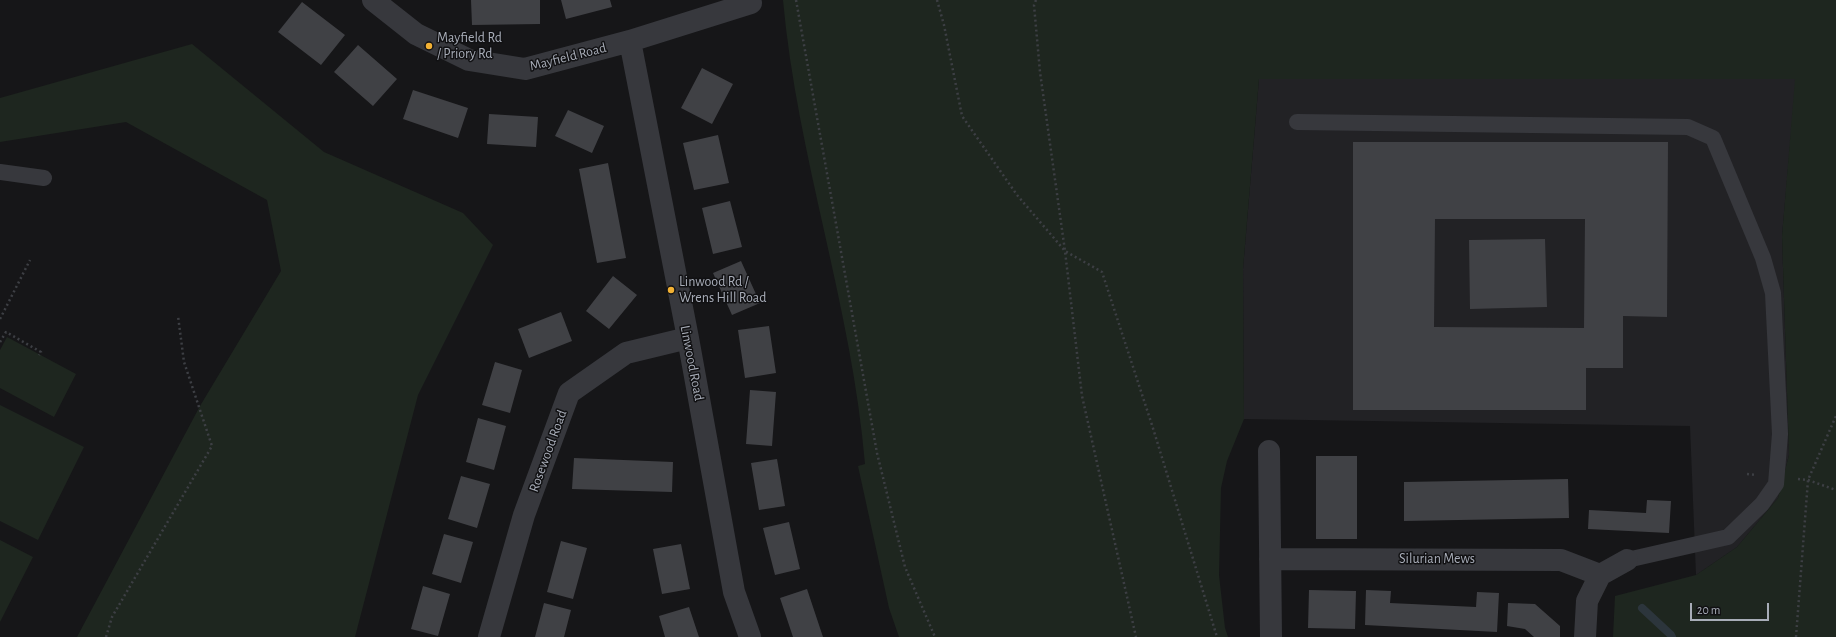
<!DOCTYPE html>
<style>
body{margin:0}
#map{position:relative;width:1836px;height:637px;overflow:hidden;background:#161618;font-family:"Alegreya Sans",sans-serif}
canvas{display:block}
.scale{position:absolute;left:1690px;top:603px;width:79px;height:18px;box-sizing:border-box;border:2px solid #a8adb8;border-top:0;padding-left:5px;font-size:12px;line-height:14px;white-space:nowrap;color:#a8adb8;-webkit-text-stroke:3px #111113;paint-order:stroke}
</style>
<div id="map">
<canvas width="1836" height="637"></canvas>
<div class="scale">20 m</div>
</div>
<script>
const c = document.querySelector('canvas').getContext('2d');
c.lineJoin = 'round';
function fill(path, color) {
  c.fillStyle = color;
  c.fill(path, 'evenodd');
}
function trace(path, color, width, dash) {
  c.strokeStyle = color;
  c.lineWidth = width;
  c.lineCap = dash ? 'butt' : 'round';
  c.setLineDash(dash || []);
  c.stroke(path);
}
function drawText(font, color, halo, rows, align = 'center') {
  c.font = font + ' "Alegreya Sans",sans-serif';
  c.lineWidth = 3;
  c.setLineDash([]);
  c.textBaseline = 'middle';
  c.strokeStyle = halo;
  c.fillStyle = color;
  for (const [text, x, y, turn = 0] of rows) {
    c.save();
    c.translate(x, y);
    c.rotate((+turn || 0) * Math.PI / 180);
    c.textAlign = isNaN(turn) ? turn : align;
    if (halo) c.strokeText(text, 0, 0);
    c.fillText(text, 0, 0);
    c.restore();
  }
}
fill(new Path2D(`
 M1259 79H1796L1782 236 1789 455 1778 498 1737 547 1696 575 1690 426 1244 419 1243 269Z`), '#222225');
fill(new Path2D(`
 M783 0H1836V637H1613L1615 596 1696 575 1737 547 1778 498 1789 455 1782 236 1795 79H1259L1243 269 1244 419 1227 461 1221 488 1219 575 1225 628 1228 637H899L889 608 858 466 865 464C852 307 797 157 783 0Z
 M192 44 324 152 463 213 493 245 418 395 355 637H77L200 406 281 271 267 200 126 122 0 142V98Z
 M7 337 76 374 54 417 0 388V350Z
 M0 405 84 447 38 540 0 521Z
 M0 540 33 557 0 622Z`), '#1e261f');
trace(new Path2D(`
 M1642 608 1671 635 1672 637`), '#2c353c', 8);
fill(new Path2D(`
 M471 0H540V24L472 25Z
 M561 0H610L612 7 566 19Z
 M302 2 345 35 321 65 278 32Z
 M358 45 397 79 373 106 334 72Z
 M702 68 733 84 712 124 681 108Z
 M413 90 468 108 458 138 403 119Z
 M568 110 604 126 592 153 555 136Z
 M489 114 538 117 536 147 487 144Z
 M718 135 729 183 694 190 683 143Z
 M1353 142H1668L1667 317 1623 316V368H1586V410H1353ZM1435 219H1585L1584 328 1434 327Z
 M608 163 626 258 597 263 579 169Z
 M730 201 742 247 713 254 702 208Z
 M1545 239 1547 307 1470 309 1469 240Z
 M741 261 760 303 732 315 713 273Z
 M613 276 637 295 609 329 586 311Z
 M561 312 572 341 529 358 518 329Z
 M769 326 776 373 745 378 738 330Z
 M495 362 522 370 510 413 482 405Z
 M750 390 776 392 772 446 746 444Z
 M478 418 506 426 494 470 466 462Z
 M1316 456H1357V539H1316Z
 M574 458 673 462 672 492 572 489Z
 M777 459 785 506 759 510 751 463Z
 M461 476 490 484 477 528 448 519Z
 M1568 479 1569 518 1404 521V482Z
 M1647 500 1671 501 1669 533 1588 529 1589 510 1646 513Z
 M789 522 800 569 775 575 763 528Z
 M444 534 473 542 461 583 432 574Z
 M561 541 587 548 573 599 547 592Z
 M681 544 690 589 662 594 653 549Z
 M423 586 450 594 438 636 411 629Z
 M807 589 823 637H793L780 598Z
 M1309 590 1356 591 1355 629 1308 628Z
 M1366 590 1391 591 1390 603 1476 607 1477 592 1499 593 1497 632 1365 625Z
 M544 603 571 610 564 637H535Z
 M1508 603 1535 604 1560 626V637H1534L1525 629 1507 626Z
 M689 607 699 637H665L659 616Z`), '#404145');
trace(new Path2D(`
 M796 0 877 453 905 567 935 637
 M937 0 944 25 962 116 1017 195 1065 251 1102 272 1152 425 1217 637
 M1036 0 1034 5 1040 72 1065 251 1082 396 1136 637
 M0 319 30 260
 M0 342 6 332 41 352 39 355
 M1747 474 1756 475
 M1798 479 1808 480 1836 490
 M106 637 112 617 212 446 184 362 178 316
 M1796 637 1808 480 1836 416`), '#3d3f44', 2.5, [2, 3]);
trace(new Path2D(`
 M1297 122 1688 127 1713 138 1763 258 1773 293 1780 434 1776 484 1762 504 1728 537 1627 560
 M0 172 44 178`), '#37383d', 16);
trace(new Path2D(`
 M373 0 416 34 469 60 525 69 630 41 751 3
 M630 41 688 338 734 592 750 637
 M1269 451 1271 637
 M1270 559 1561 560 1600 575
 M489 637 524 515 569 393 626 353 688 338
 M1585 637 1587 601 1600 575 1627 560`), '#37383d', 22);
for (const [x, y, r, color] of [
 [429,46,4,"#f2b134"],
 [671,290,4,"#f2b134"]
]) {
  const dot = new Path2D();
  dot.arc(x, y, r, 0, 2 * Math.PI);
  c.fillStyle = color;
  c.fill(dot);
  trace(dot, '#111113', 1.5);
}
drawText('14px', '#a8adb8', '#111113', [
 ["Mayfield Rd",437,38],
 ["/ Priory Rd",437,54],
 ["Linwood Rd /",679,282],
 ["Wrens Hill Road",679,298]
], 'left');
drawText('14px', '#a8adb8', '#111113', [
 ["Mayfield Road",568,57,-14],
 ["Linwood Road",692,363,79],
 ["Rosewood Road",548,451,-70],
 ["Silurian Mews",1437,559]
]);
</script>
